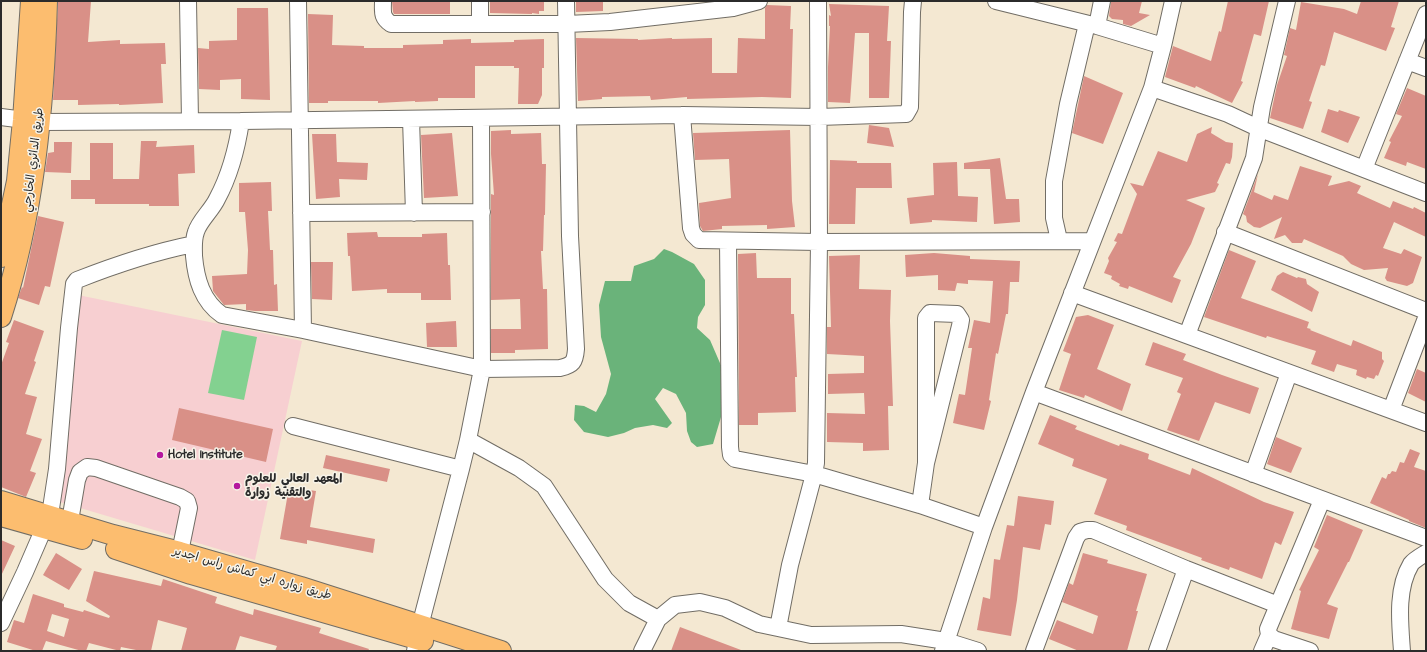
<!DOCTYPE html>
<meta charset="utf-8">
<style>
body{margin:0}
#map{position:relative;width:1427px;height:652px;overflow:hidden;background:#f4e8d2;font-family:"Architects Daughter",sans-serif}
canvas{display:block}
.frame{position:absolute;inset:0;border:2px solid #2b2b2b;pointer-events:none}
</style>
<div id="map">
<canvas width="1427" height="652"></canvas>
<div class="frame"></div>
</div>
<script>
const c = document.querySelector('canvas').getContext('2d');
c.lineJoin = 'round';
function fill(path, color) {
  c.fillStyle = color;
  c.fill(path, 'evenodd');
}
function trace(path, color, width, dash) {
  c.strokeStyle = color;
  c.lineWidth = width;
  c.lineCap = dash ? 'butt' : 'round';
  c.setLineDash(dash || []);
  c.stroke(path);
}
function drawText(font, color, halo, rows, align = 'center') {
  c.font = font + ' "Architects Daughter","Playpen Sans Arabic",sans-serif';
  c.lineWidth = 3;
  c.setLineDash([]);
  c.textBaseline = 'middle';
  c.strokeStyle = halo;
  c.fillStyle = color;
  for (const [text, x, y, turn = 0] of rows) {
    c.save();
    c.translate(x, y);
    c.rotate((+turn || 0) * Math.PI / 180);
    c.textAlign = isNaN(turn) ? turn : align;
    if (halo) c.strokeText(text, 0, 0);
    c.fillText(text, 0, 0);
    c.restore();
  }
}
fill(new Path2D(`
 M78 295 302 341 255 560 60 502Z`), '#f7cfd1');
fill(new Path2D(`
 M222 330 257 337 244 400 208 393Z`), '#83d190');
fill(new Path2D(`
 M664 249 672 252 694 264 705 280V305L698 317 697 328 710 340 723 370 721 417 713 444 697 447 691 442 687 431 686 413 676 394 663 388 655 399 672 423 667 428 653 425 635 428 624 433 608 437 584 432 574 420 575 405 584 406 596 412 606 394 611 374 601 337 599 305 605 281H631L634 266 654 259Z`), '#6ab37a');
fill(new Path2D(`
 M58 1H91L88 42 120 40V44L165 43 166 64H161L163 103 119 105V104L78 105V100H53Z
 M392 1H450V14H394L393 12Z
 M490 1H544V11H539V14L532 13V14L490 13Z
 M576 1H603V11L576 12Z
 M1111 1H1142L1139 13 1150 15 1131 26 1123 24V20L1112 19 1109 16Z
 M1228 1H1269L1261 36 1254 34 1241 81 1243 82 1232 103 1196 86 1195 88 1165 77 1173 46 1211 61 1219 31 1221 32Z
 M1361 1H1399L1391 27 1395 28 1386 51 1334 32 1325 66 1321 65 1309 101 1312 102 1303 129 1270 118 1277 85 1287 56 1284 55 1290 28 1296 30 1301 2 1344 9 1357 14Z
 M829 4 889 6 887 41H891L889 98H869V33H855L850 103 828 102V67L830 26H829V15L831 16Z
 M767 5 791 6 790 29H793L791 98 762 97 687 99V97L651 100 650 96 602 97V99L578 101 576 38 638 39V40L672 38V39L712 38V73H737L738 38 765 39V8Z
 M237 8H268L270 100 241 99V79L220 80V90L199 89 198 48 209 49V41L237 40Z
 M308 14 333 15 332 45 364 46V48H403V45L443 44V40L471 39V43L514 42V40L544 39V68H542V95L538 104H518L519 68H514V66H475V98H438V101L415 102V101L378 103V101H328V103H309Z
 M1084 76 1123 93 1103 144 1072 133Z
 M1407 88 1426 96V169L1407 162 1406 166 1384 158 1391 142 1389 141 1402 116 1396 114Z
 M1328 109 1338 112 1339 110 1360 117 1348 143 1321 132Z
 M869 125 889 128 894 147 867 143Z
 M1212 127 1211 133 1226 142 1233 143 1232 157 1230 164 1226 163 1217 183 1219 184 1215 192 1186 200 1205 208 1191 244 1173 277 1181 280 1172 303 1129 286 1128 289 1119 286 1120 284 1111 279 1112 276 1104 273 1109 261 1108 258 1117 242 1114 241 1118 233 1122 234 1137 194 1130 183 1143 186 1158 151 1187 162 1197 134Z
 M511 130V134L541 133 542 164H546L545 215H544L543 251H541L543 289H547L548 349 515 350V353H491V329H521L520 299 491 300V194L494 195 491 154V131Z
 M790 130 792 201 795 227 767 229V225L722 226V229L703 231 700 226 699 203 731 198 729 159 695 160 693 133Z
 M452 133 458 196 424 198 421 135Z
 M312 134H336L337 162 368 163 367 180 339 179 340 197 316 199Z
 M141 141H157L156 147 194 145 195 173 178 174 179 206H149V204H95V199H71V180H90V143H113V179H139Z
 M54 142H72L71 173 45 172 48 153 54 152Z
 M1000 158 1006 199H1019L1020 222 994 224 990 169H964V163Z
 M830 160 857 161V163H891L892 188H856L855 224H829Z
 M957 162 958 196 978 197 977 222 932 220V222L910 224 907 198 934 195 933 163Z
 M1300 166 1332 176 1328 186 1349 181 1361 186 1357 193 1390 208 1393 201 1413 209 1414 207 1426 213V237L1394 222 1383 248 1401 254 1404 249 1422 257 1413 283 1407 286 1387 281 1385 278 1388 268 1364 270 1351 264 1343 256 1304 239 1302 243H1292L1285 235 1274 239 1282 217 1260 228 1254 227 1247 222 1246 216 1243 214 1258 174 1254 192 1272 200 1274 195 1288 200Z
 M271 182 272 211H268L270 250H273L274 285 277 284 278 311H255L246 310V304L224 305 213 291 212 276 247 274 248 250 245 212H239V183Z
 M38 216 64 222 50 287 45 286 39 305 18 298 22 287 23 288Z
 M377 232 378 237H422V234L447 233 448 265H450L451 300H421V293H387V289L352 291 350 256H348L347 233Z
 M1229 250 1256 261 1241 298 1309 322 1307 328 1311 329 1310 330 1351 346 1353 340 1382 352V359L1384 361 1378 376 1376 375 1374 379 1367 377 1366 379 1356 375 1357 370 1337 364 1334 372 1311 364 1316 351 1267 336 1266 338 1204 317Z
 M756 253 757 278H791V314H794L797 377H795L796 412 758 413V425H739L738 254Z
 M934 253 970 256V259L1020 261 1019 282H1010L1008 314H1006L998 354 996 353 989 400 991 401 984 430 953 423 959 394 965 395 972 348H968L974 320 990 323 993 281 968 280V284L957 283 955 291 938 290V275L906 277 905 255Z
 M860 255 859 289 891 290 890 321 893 406H888L889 450 863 451V443L827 442V413L865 414 864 393 828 394V374L864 373V356L827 354V327H831L829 256Z
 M311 262H333L332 300 312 299Z
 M1283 272 1297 278 1298 277 1306 279 1307 284 1319 292 1312 312 1271 290 1277 276Z
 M1088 315 1114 325 1097 369 1131 384 1122 411 1085 395 1084 398 1059 390 1071 354 1063 351 1076 317Z
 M14 320 44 331 34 361 36 362 25 394 37 397 26 434 42 439 30 471 36 473 26 497 1 487V365L9 343 6 342Z
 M456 321 457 347H427L426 323Z
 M1153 342 1186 354 1183 360 1222 375 1259 388 1250 414 1215 402 1199 441 1167 430 1181 394 1177 392 1183 378 1145 365Z
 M1417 369 1426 373V402L1408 393Z
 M179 408 273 429 266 462 172 440Z
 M1050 415 1077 426 1075 429 1119 446 1120 444 1149 454 1148 459 1190 475 1192 468 1264 502 1294 512 1281 545 1275 542 1262 579 1230 567 1229 570 1201 560 1202 558 1126 530 1127 526 1094 514 1107 479 1072 466 1074 459 1038 444Z
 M1276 437 1302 448 1291 473 1267 464Z
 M1410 449 1420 453 1414 467 1426 471V528L1409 521V520L1370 503 1382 477 1386 479 1388 474H1390L1392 471 1396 472 1400 462 1404 463Z
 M326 455 390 469 387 482 323 468Z
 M289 487 316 491 310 527 375 539 373 553 307 540V544L280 539Z
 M1018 496 1054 501 1051 525 1045 524 1040 550 1023 547 1017 600 1011 636 977 630 983 597 990 599 994 559 1000 560 1007 525 1014 526Z
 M1327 515 1363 530 1349 562H1348L1327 604 1338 608 1329 639 1291 629 1301 591 1299 590 1319 550 1314 547Z
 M1 540 15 546 1 576Z
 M56 553 82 569 69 590 43 575Z
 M1083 553 1108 560 1107 563 1147 574 1136 611H1138L1127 651H1079L1049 639 1057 620 1093 634 1098 616 1062 602 1069 583 1073 585Z
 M94 571 161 586 163 579 217 597 215 603 253 615 254 609 321 628 319 633 369 649 368 651H275L277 646 240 636 235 651H181L187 628 158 620 151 651H141L121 647 120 651 89 643 86 651H82L46 641 42 651H36L7 642 14 620 24 623 33 594 64 604V607L83 612 84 610 109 618 110 616 86 601ZM52 614 69 619 64 637 47 631Z
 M680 627 741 650V651H671Z`), '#d99087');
const minor = new Path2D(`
 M188 1 190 121
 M298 1 303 330
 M383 1C383 12 381 17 391 24H567L610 22 733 8 759 1
 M996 1 1097 26 1163 46
 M480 23V1
 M1097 26 1102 1
 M1407 61 1426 68
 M1152 88 1228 114 1258 128 1426 193
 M682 115 691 228 693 234 699 240 819 242 1092 241
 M1 117 40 122 241 121 682 115 819 117 906 114 910 107 912 12 913 1
 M411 119 414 213
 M241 121C237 148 230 175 217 199 212 210 199 221 196 232 193 240 194 248 194 256 196 279 202 301 222 315L303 330 482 369 560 368C573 365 575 362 576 349L570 236 566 1
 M1364 169 1426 14
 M301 213 482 212
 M1225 232 1426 311
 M1059 240 1054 218V181L1068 104 1087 24
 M728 241 730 447 731 455 735 459 814 474 920 505 984 527
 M1072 293 1426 423
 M1187 335 1254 158 1262 107 1287 1
 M1034 392 1426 538
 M1391 410 1426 318
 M293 426 461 469
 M468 440 519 468 544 486 605 579 629 603 658 619
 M1253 474 1289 373
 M920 505 926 463 960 326 961 320 957 314 930 313 926 318V463
 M50 515 57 469 69 328 74 284 77 280C115 265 154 252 194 244
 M70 521 77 480 80 472 87 467 96 468 180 497 187 501 189 508 180 552
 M1 623 25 572 44 528
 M778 628 790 565 814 474 816 463 819 242 818 1
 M415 651 420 626 461 469 468 440 482 369 481 118
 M642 651 658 619 675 605 700 602 725 608 759 624 811 635 901 634 946 641 978 651
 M943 651 984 527 1034 392 1152 88 1163 46 1173 1
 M1034 651 1076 538 1080 532 1087 530H1093L1186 569 1278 605
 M1157 651 1186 569
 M1262 651 1269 635
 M1310 651 1274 639 1269 635 1268 629 1322 500
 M1402 651C1400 623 1396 589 1411 564 1414 560 1421 556 1426 553`);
const major = new Path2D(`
 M1 257 17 181 23 120 31 1
 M1 317C34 215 44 107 47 1
 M1 501 113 535 180 552 301 587 501 651
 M1 516 82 539
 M116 549 191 574 423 641`);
trace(minor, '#716d65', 18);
trace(major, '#716d65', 22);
trace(minor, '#fff', 16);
trace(major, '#fcbd6f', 20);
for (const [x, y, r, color] of [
 [160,455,4,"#b5179e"],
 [237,486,4,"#b5179e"]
]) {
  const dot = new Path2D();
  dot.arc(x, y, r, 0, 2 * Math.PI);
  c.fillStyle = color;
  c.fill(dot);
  trace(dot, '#f7f3e8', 1.5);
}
drawText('12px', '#2b2b2b', '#f7f3e8', [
 ["طريق الدائري الخارجي",34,160,-83],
 ["طريق زواره ابي كماش راس اجدير",252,574,16]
]);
drawText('bold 12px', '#2b2b2b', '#f7f3e8', [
 ["Hotel Institute",168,455],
 ["المعهد العالي للعلوم",245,479],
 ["والتقنية زوارة",245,493]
], 'left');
</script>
